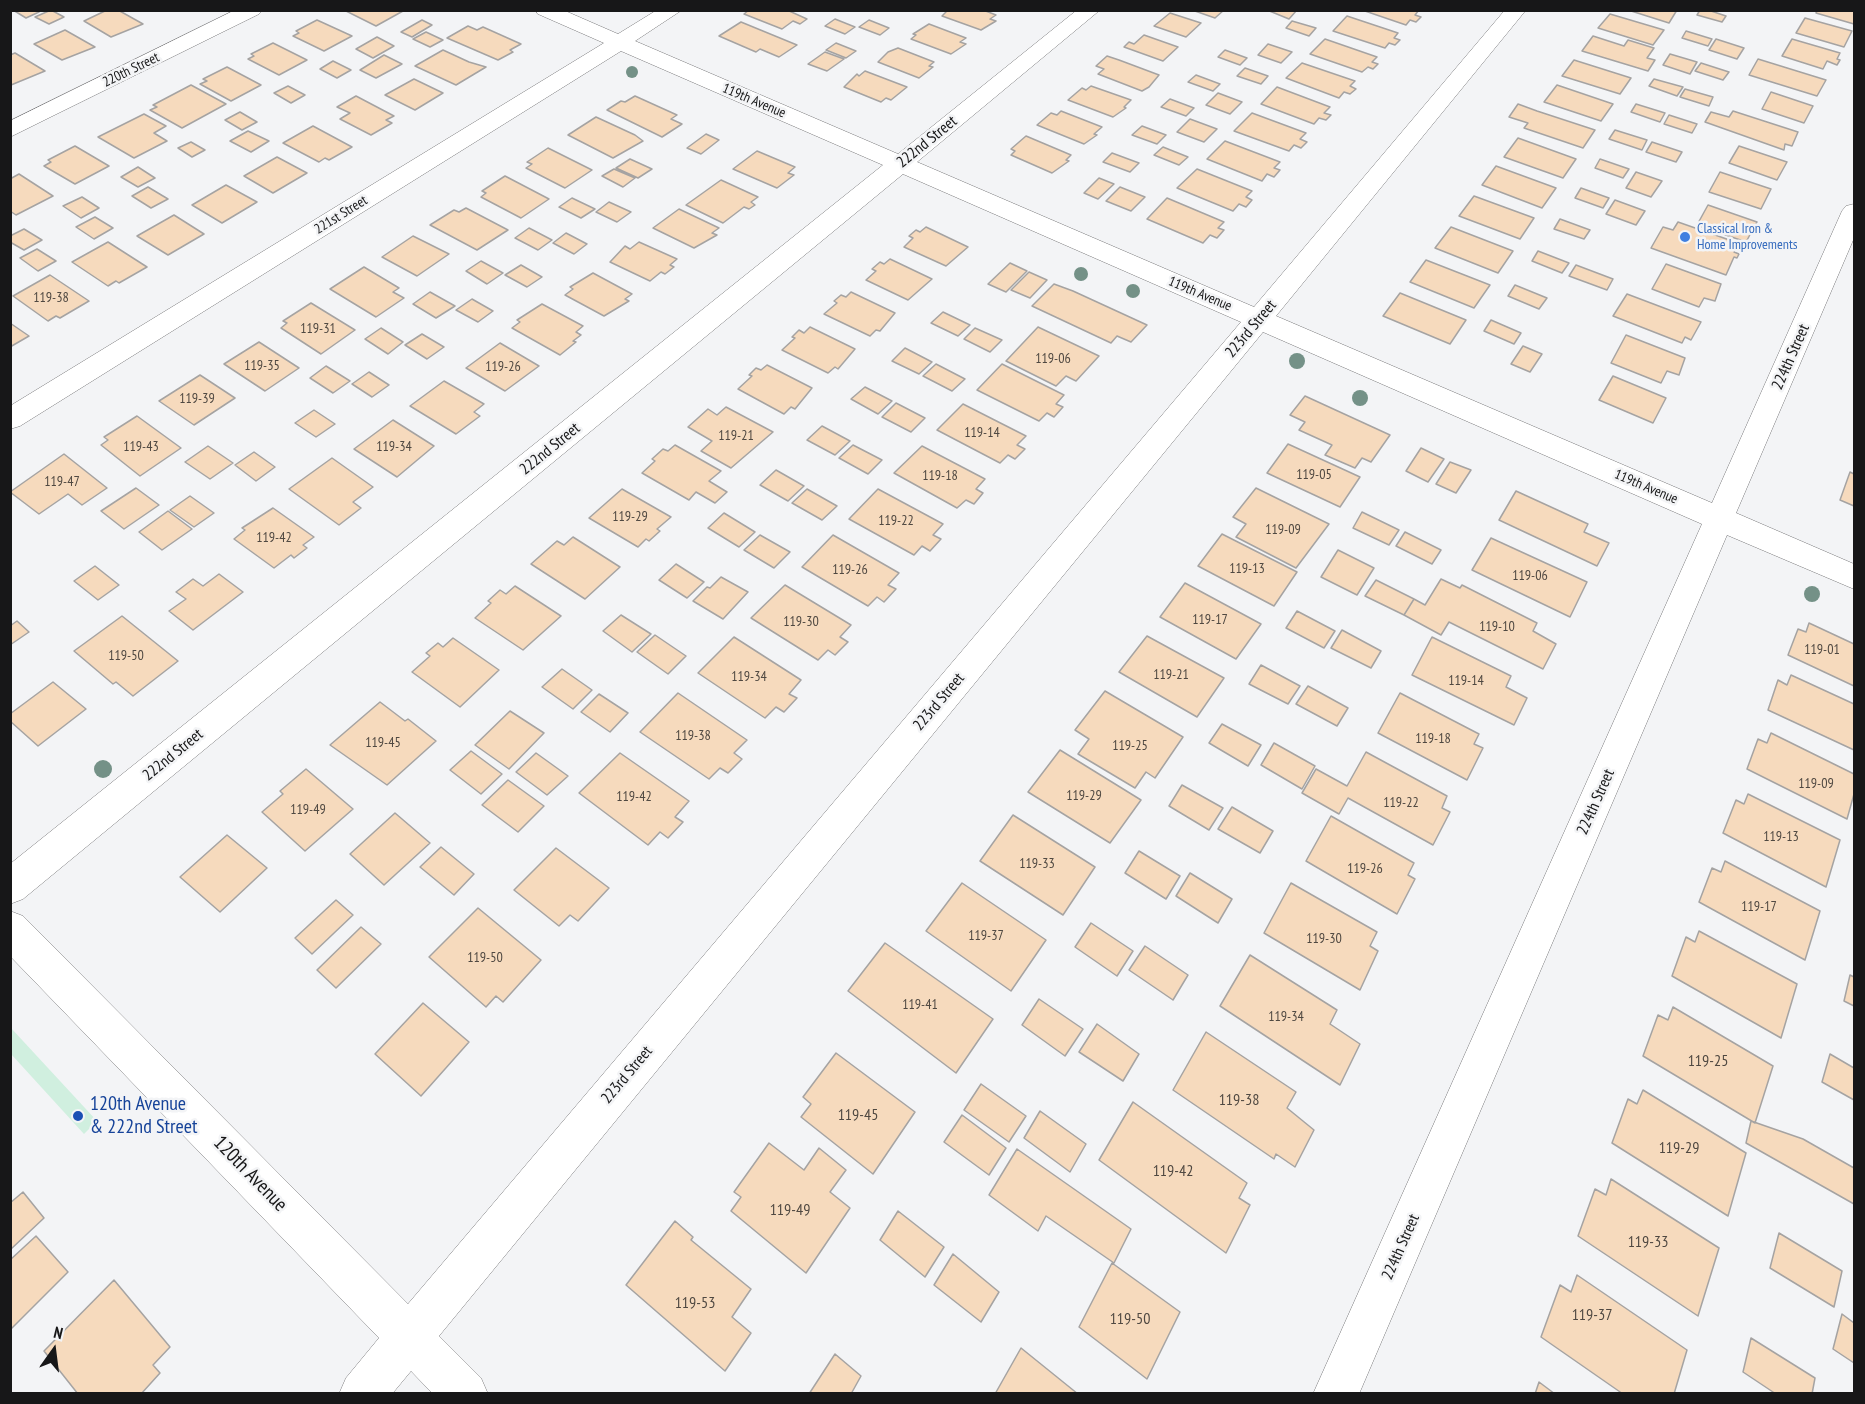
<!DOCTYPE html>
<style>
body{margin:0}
#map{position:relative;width:1865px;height:1404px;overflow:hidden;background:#f3f4f6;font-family:"PT Sans Narrow",sans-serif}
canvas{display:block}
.frame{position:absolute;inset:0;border:12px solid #171718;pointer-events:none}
.north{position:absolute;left:24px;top:1320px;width:60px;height:60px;-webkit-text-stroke:4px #f3f4f6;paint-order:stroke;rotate:14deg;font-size:16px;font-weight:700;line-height:24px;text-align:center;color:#171718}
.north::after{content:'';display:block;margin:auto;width:21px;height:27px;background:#171718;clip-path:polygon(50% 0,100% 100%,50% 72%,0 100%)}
</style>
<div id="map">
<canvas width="1865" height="1404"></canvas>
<div class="frame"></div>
<div class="north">N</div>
</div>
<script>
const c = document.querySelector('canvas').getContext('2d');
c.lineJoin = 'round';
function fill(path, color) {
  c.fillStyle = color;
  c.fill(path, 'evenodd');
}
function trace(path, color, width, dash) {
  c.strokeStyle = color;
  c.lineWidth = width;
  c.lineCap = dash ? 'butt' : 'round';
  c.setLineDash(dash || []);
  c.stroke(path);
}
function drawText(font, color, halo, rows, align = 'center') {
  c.font = font + ' "PT Sans Narrow",sans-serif';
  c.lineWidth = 5;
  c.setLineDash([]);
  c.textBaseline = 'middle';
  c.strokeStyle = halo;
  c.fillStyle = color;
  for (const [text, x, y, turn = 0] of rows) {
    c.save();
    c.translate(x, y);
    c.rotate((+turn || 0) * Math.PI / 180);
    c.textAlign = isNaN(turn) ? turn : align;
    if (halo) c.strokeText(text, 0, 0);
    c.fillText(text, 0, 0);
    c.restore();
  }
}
fill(new Path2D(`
 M11 1028 97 1121 84 1134 11 1054Z`), '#d0efdf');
const building = new Path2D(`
 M13 10H36L39 12 26 18Z
 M51 10 64 17 49 24 35 17Z
 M107 10H118L143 24 111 37 84 21Z
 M344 10H401L403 11 376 26Z
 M749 10H787L807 19 800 24 793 21 782 29 744 14Z
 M983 10 996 15 990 19 996 21 981 30 942 16 946 12 945 10Z
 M1192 10H1224L1215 18Z
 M1267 10H1297L1289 19Z
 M1362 10H1419L1415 15 1421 17 1416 22 1410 20 1406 25Z
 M1628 10H1677L1669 23Z
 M1700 10H1708L1726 16 1722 22 1697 15Z
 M1817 10H1854V24L1816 13Z
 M1170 13 1201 23 1186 37 1154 26Z
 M1610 14 1664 30 1653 45 1598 28Z
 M1347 16 1398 33 1394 38 1400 40 1395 45 1389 43 1385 48 1333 31Z
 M1805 18 1852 31 1844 47 1796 33Z
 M835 19 855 27 845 34 825 26Z
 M317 20 352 36 324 51 293 36 299 33 296 31Z
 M422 20 432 25 412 37 401 32Z
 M869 20 889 28 880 35 859 27Z
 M1292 21 1316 28 1309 36 1286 28Z
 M741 22 797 45 779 57 760 49 756 52 719 36Z
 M929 24 966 38 960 42 966 44 951 54 911 39 916 35 913 34Z
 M468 26 477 30 483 27 521 44 510 50 513 52 498 60 447 38Z
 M65 30 95 47 62 60 34 44Z
 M1686 31 1712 39 1708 46 1682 38Z
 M426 32 443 40 430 47 413 39Z
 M1144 35 1178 47 1163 61 1124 47 1129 42 1134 44Z
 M1593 36 1624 46 1628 40 1654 48 1647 58 1655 60 1648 71 1582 51Z
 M377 37 394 46 373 58 356 49Z
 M1325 39 1377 57 1372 62 1378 64 1373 69 1368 67 1362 72 1310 54Z
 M1716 39 1744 48 1737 59 1709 50Z
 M1792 39 1840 53 1837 59 1840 60 1837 65 1827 61 1823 69 1782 56Z
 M273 43 307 60 279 75 248 59 254 56 251 54Z
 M836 43 856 51 846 58 826 50Z
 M1268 44 1292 52 1281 63 1258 55Z
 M898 48 934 62 929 66 933 67 919 78 878 62 888 52Z
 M443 50 469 62 486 67 456 85 415 66Z
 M1225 50 1247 58 1240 65 1218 57Z
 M825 52 844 59 827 71 808 64Z
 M15 53 45 71 11 85 10 55Z
 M1670 54 1697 62 1690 74 1663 65Z
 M384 55 402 64 376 78 360 70Z
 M1107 56 1119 60 1159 75 1149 87 1142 91 1098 74 1104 69 1096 66Z
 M1758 59 1826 80 1817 96 1749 75Z
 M1574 60 1631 78 1620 94 1562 76Z
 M333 61 351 70 337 78 320 69Z
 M1302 63 1355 81 1350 86 1356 89 1350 94 1344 92 1339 98 1286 78Z
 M1701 63 1729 72 1723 80 1695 71Z
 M227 67 261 85 231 101 200 84 207 81 203 79Z
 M1245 68 1268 76 1261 84 1237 76Z
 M865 71 907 87 891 100 886 98 881 102 844 87 857 74 859 76Z
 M1196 75 1220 84 1213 91 1188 82Z
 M414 79 443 93 415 110 385 95Z
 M1654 79 1683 87 1677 96 1649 86Z
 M191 85 226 104 182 128 150 110 157 107 153 105Z
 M1557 85 1613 104 1601 121 1544 102Z
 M288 86 305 95 291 103 274 93Z
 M1091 86 1131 100 1124 107 1126 108 1113 117 1068 100 1082 88 1086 90Z
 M1277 87 1330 107 1324 113 1331 115 1326 120 1319 118 1314 124 1261 104Z
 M1685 89 1713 97 1709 106 1680 97Z
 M1771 92 1813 106 1804 123 1762 109Z
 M1218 93 1242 102 1230 114 1206 105Z
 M356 96 394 116 386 120 392 123 371 135 340 119 350 113 337 107Z
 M635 96 677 115 671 119 682 124 662 137 607 110 621 101 625 102Z
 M1170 99 1194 108 1186 116 1161 107Z
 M1518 104 1537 111 1595 130 1583 148 1524 128 1528 123 1509 117Z
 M1636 104 1665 113 1660 122 1631 112Z
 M1061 111 1102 127 1094 134 1097 135 1084 144 1037 125 1051 113 1057 115Z
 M1733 111 1798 132 1792 146 1785 144 1784 150 1705 122 1711 112 1729 117Z
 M240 112 257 122 242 130 225 120Z
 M1252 113 1306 133 1300 139 1307 142 1301 148 1294 145 1289 151 1234 131Z
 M144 114 166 126 154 133 167 141 134 158 98 137Z
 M1669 115 1697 124 1692 133 1664 124Z
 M596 117 635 135 643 141 613 158 568 135Z
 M1190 119 1217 129 1204 142 1177 132Z
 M313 126 352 147 329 160 325 158 319 162 283 143Z
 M1142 126 1166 135 1157 144 1132 135Z
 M1615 130 1647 140 1642 150 1609 139Z
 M248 131 269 141 251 152 230 141Z
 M706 134 719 140 701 154 687 148Z
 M1026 136 1071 155 1066 160 1069 161 1052 173 1011 155 1015 151 1011 149Z
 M1518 138 1576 159 1563 178 1504 157Z
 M1225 141 1280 162 1274 168 1280 170 1274 177 1267 174 1262 181 1207 159Z
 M191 142 205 150 192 157 178 148Z
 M1652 142 1682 152 1676 162 1646 152Z
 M75 146 109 166 75 184 44 166 51 162 48 160Z
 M1739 146 1787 162 1777 180 1729 163Z
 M1163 147 1188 157 1179 165 1154 155Z
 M548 148 592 170 565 188 526 168 532 164 527 162Z
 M757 151 795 167 788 173 794 175 777 188 733 169Z
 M1112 153 1139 163 1130 172 1103 162Z
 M277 157 307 173 273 193 244 176Z
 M630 159 652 169 638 178 616 168Z
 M1600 159 1629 169 1623 178 1595 168Z
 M1496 166 1556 188 1542 208 1482 185Z
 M138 167 155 178 138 187 121 177Z
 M614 169 635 178 623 187 602 176Z
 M1197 169 1252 191 1246 197 1252 200 1246 207 1239 204 1233 211 1177 188Z
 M1636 172 1662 181 1651 197 1626 188Z
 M1720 172 1771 189 1761 209 1709 192Z
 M19 174 53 196 16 215 10 211V179Z
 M505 176 549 199 521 218 481 197 486 193 482 191Z
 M1099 178 1114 184 1098 199 1084 193Z
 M721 180 758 197 751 202 755 205 749 209 744 207 723 223 686 205Z
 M226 185 257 202 222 223 192 205Z
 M148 187 168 199 151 208 132 196Z
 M1120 187 1145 197 1131 211 1106 201Z
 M1581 188 1609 198 1603 208 1575 198Z
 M1474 196 1534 218 1520 239 1459 216Z
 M82 197 99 208 81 218 63 206Z
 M572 198 595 209 581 218 559 207Z
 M1167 198 1224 222 1218 228 1224 230 1217 238 1210 235 1203 243 1147 219Z
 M1615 200 1645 211 1636 225 1606 214Z
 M609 202 631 212 617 222 596 212Z
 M1708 205 1757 222 1746 242 1697 225Z
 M466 208 508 230 477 250 430 225 454 210 459 212Z
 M679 209 719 228 712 233 717 235 694 248 653 228Z
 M174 215 204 234 168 255 137 236Z
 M95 217 113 228 94 239 76 227Z
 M1560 219 1590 230 1584 239 1554 229Z
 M1678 222 1738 243 1734 252 1739 254 1737 258 1734 257 1726 275 1651 248 1663 227 1673 230Z
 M926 227 968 247 946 266 904 247 913 238 909 236 916 230 920 232Z
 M1451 227 1513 251 1498 273 1435 248Z
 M529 228 552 240 538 250 515 238Z
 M24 229 42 240 24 250 10 242V236Z
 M566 233 587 244 574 254 553 243Z
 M413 236 449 254 417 276 382 257Z
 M108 242 147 267 119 283 116 281 108 286 72 262Z
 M639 242 677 259 670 265 674 267 665 274 661 272 650 281 610 262 625 246 630 249Z
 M37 249 56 261 38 271 20 258Z
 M1538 251 1569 263 1562 273 1532 261Z
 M890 259 932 279 908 300 866 280 876 271 872 269 880 262 884 264Z
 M1426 260 1490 285 1474 308 1410 282Z
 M481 261 503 273 487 284 466 271Z
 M1010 263 1027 271 1006 292 988 284Z
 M1666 264 1721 284 1715 301 1704 298 1699 307 1652 289Z
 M521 265 542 277 527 287 505 275Z
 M1576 265 1613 279 1607 290 1569 276Z
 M364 267 399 288 393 292 404 298 376 317 330 289Z
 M1029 272 1047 280 1030 298 1011 290Z
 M593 273 632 294 625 299 629 301 604 316 565 295 573 289 570 287Z
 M50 275 89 301 60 318 56 316 48 321 13 296Z
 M1054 284 1073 291 1147 325 1131 342 1117 336 1111 343 1032 306Z
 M1515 285 1547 298 1539 309 1508 296Z
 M430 292 455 306 436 318 413 304Z
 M851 292 895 313 880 331 876 330 870 336 824 314 837 303 834 301 841 295 846 297Z
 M1400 293 1466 320 1450 344 1383 316Z
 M1627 294 1701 322 1691 340 1685 337 1682 343 1613 316Z
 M472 299 493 311 478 322 456 310Z
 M311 303 355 330 321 354 281 328 287 323 283 321Z
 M542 304 583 326 576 332 581 335 573 341 576 342 560 355 512 328 520 322 517 320Z
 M943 312 970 325 958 336 931 323Z
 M1491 320 1521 333 1514 344 1484 331Z
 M10 323 29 336 10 347Z
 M810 327 855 349 838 369 835 367 828 373 782 350 795 338 792 337 799 330 804 333Z
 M1038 327 1099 356 1076 381 1066 376 1056 386 1006 361Z
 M381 328 403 342 388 354 365 339Z
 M975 328 1002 340 990 352 964 339Z
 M422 334 444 347 427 359 405 345Z
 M1626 335 1685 358 1679 375 1667 371 1661 383 1611 363Z
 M259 342 299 368 265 391 224 364Z
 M500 343 539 366 505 391 466 368Z
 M1523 346 1542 354 1530 372 1511 364Z
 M905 348 932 362 919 374 892 361Z
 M936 364 965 379 952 391 923 376Z
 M1002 364 1064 395 1056 404 1063 407 1054 417 1047 413 1039 421 977 390Z
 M767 365 812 388 795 409 791 407 784 414 738 389 752 376 749 375 756 368 761 370Z
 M326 366 350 381 333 393 310 378Z
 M369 372 389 385 372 397 352 384Z
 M200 375 235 398 194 425 159 401Z
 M1613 376 1666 398 1653 423 1599 400Z
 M444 381 484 404 474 412 480 416 456 434 410 406Z
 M865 387 892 401 878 414 851 399Z
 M1305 396 1390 435 1371 462 1362 458 1355 468 1325 455 1332 445 1299 430 1305 422 1290 415Z
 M896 403 925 418 911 432 882 417Z
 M963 404 1026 436 1017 445 1025 449 1015 459 1008 455 1000 463 937 430Z
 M726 407 773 432 731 468 701 451 712 441 688 427 708 409 717 415Z
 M314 410 335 424 316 437 295 423Z
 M137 416 181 448 140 476 101 445 108 440 104 437Z
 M393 420 434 446 397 477 354 449Z
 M822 426 850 441 835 455 807 440Z
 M1288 444 1360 477 1340 507 1267 473Z
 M675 445 721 471 709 481 727 492 715 503 696 492 689 500 642 473 655 461 652 459 663 449 668 451Z
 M853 445 882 460 868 474 839 458Z
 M208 446 233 463 210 479 185 462Z
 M922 446 985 479 976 489 983 493 974 504 966 500 957 508 894 473Z
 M1421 448 1444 459 1428 482 1406 471Z
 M254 452 275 467 256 481 235 465Z
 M64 454 107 488 82 505 68 494 39 514 10 492Z
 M332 458 373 487 353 502 361 508 339 525 289 489Z
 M1450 462 1471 470 1456 493 1436 484Z
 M776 470 804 486 788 501 760 485Z
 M1850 472 1854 474V506L1840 500Z
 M136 488 159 505 124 529 101 511Z
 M1256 488 1329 524 1296 568 1236 537 1246 524 1233 517Z
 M622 489 671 517 657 529 660 531 649 541 646 539 638 547 589 518Z
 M807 489 837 506 822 520 792 503Z
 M878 489 943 524 933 535 941 539 930 551 922 546 914 555 849 519Z
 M1516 491 1588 524 1584 532 1609 543 1597 566 1499 520Z
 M190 496 214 513 194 527 170 510Z
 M273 508 314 537 303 545 307 548 294 558 291 555 274 568 234 539 245 530 242 528Z
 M168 511 192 529 162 550 139 532Z
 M1362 512 1399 530 1389 545 1353 528Z
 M724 513 755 532 739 547 708 528Z
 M1405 532 1441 550 1432 564 1396 546Z
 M1222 534 1297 572 1274 606 1198 566Z
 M760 535 790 552 774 568 744 550Z
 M833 535 899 573 888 585 896 589 884 602 877 597 868 606 802 567Z
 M573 537 620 567 585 599 531 564 557 541 564 545Z
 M1491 538 1587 582 1570 617 1472 570Z
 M1338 550 1374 568 1357 595 1321 577Z
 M676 564 704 582 687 598 659 580Z
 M95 566 119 585 98 600 74 581Z
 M219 574 243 592 193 630 169 611 186 599 176 592 193 579 203 586Z
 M721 577 748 592 723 619 693 601 707 587 710 588Z
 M1441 579 1460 588 1462 585 1537 623 1533 631 1556 644 1543 669 1449 622 1441 635 1404 615 1414 599 1425 605Z
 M1376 580 1414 599 1404 615 1365 596Z
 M1185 583 1261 624 1236 659 1160 617Z
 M785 585 851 625 840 637 848 642 835 655 828 650 818 660 751 618Z
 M515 586 561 616 523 650 475 618 491 603 488 601 500 590 506 594Z
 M1297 611 1335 631 1324 648 1286 628Z
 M621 615 651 634 632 652 603 631Z
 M122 616 178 661 133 696 116 682 113 684 74 651Z
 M17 621 29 632 10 645V626Z
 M1809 623 1854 644V686L1788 655 1798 629 1806 632Z
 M1342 630 1381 651 1371 668 1331 648Z
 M655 635 686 656 668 674 637 652Z
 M1147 636 1224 678 1197 717 1119 672Z
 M734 637 801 680 789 694 797 698 784 712 776 707 765 718 698 673Z
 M1432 637 1511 676 1506 687 1527 698 1514 725 1412 675Z
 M453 638 499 670 460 707 412 672 430 656 426 653 438 643 443 647Z
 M1261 665 1300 686 1288 704 1249 684Z
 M562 669 592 690 573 709 542 687Z
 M1791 675 1854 704V750L1768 710 1778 680 1787 685Z
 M53 682 86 709 38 746 10 721V714Z
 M1308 686 1348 708 1337 726 1296 704Z
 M1105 691 1183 737 1155 778 1146 772 1135 788 1078 754 1089 739 1075 730Z
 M678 693 747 740 734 753 742 759 728 773 720 768 709 779 640 732Z
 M1400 693 1479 734 1474 744 1483 748 1467 780 1378 733Z
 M599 694 628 713 610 732 581 712Z
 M380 702 405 721 408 719 436 741 387 785 330 745Z
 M510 711 544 733 509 769 475 745Z
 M1222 724 1261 745 1248 766 1209 743Z
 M1771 733 1854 774V794L1847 819 1747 769 1758 739 1767 743Z
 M1274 743 1315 766 1302 789 1261 765Z
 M1060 750 1141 800 1110 843 1028 792Z
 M471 751 502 774 481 794 450 770Z
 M1366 752 1447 796 1442 808 1450 812 1433 845 1348 798 1339 814 1302 793 1316 769 1347 786Z
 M536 753 568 776 547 795 516 772Z
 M620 753 689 801 675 817 683 822 668 838 660 832 648 845 579 793Z
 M306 769 353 809 305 851 262 812 283 794 280 791Z
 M508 780 544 806 518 832 482 805Z
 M1182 785 1223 808 1209 830 1169 806Z
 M1748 794 1840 840 1826 887 1723 833 1736 800 1744 804Z
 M1232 807 1273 831 1260 853 1218 829Z
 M395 813 430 843 384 885 350 854Z
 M1013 815 1095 867 1063 915 980 861Z
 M1331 816 1414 863 1408 875 1415 879 1397 914 1306 861Z
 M227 835 267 868 220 912 180 877Z
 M441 847 474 874 454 895 420 867Z
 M556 848 609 888 578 921 570 915 559 926 514 890Z
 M1139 851 1180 876 1166 899 1125 873Z
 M1725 861 1820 911 1805 960 1699 902 1712 868 1721 872Z
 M1190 873 1232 899 1218 923 1176 896Z
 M962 883 1046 940 1011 991 926 931Z
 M1291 883 1377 932 1370 946 1378 951 1360 990 1264 933Z
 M336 900 353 915 312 954 295 938Z
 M478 908 541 960 503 1002 496 996 486 1007 429 957Z
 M1091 923 1133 951 1117 976 1075 947Z
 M361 927 381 944 336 988 317 970Z
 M1699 931 1797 984 1781 1038 1672 976 1686 937 1695 942Z
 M885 943 993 1019 956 1073 848 991Z
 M1145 946 1188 975 1173 1000 1129 970Z
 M1250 955 1337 1010 1330 1024 1360 1044 1340 1085 1220 1006Z
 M1850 975 1854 977V1006L1844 1001Z
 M1039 999 1083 1029 1065 1056 1022 1025Z
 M423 1003 469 1042 421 1096 375 1054Z
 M1673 1007 1773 1066 1755 1123 1643 1056 1658 1015 1668 1020Z
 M1097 1024 1139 1054 1123 1081 1079 1052Z
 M1206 1032 1296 1092 1287 1108 1314 1130 1295 1167 1276 1154 1274 1159 1173 1090Z
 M836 1053 915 1112 873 1174 801 1117 811 1104 803 1097Z
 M1830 1054 1854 1068V1100L1822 1082Z
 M981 1084 1026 1116 1009 1142 964 1110Z
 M1643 1090 1746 1153 1728 1216 1612 1143 1628 1099 1637 1104Z
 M1133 1102 1247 1183 1239 1198 1250 1205 1226 1253 1099 1160Z
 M1040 1111 1086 1144 1070 1172 1024 1138Z
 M962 1115 1006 1148 989 1175 944 1142Z
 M1751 1121 1803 1139 1854 1168V1204L1746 1143Z
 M769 1143 804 1170 819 1148 846 1170 830 1192 850 1208 806 1273 731 1211 741 1197 734 1192Z
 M1017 1149 1131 1229 1114 1263 1046 1216 1038 1231 989 1195Z
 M1611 1179 1719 1248 1698 1316 1578 1236 1595 1189 1606 1195Z
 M23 1192 44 1218 10 1250V1203Z
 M898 1211 944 1247 925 1277 880 1240Z
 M675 1221 693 1237 691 1240 751 1289 732 1317 751 1333 725 1371 626 1285Z
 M1779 1233 1842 1271 1834 1307 1770 1268Z
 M36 1236 68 1272 11 1329 10 1260Z
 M953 1254 999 1292 981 1322 934 1285Z
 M1112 1263 1180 1312 1147 1379 1079 1327Z
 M1577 1275 1687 1350 1674 1394H1623L1541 1337 1560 1285 1571 1292Z
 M114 1280 170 1347 153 1365 160 1373 141 1394H78L44 1351Z
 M1842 1314 1854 1323V1363L1833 1349Z
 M1751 1338 1815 1378 1812 1394H1776L1743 1372Z
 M1021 1348 1078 1394H995Z
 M835 1354 861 1376 851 1394H809Z
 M1539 1382 1555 1394H1535Z`);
fill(building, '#f6dabd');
trace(building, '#a5a3a2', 1.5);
const minor = new Path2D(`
 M235 10H262L259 14 10 137V121Z
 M535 10H563L618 34 657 10H682L635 41 898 154 1077 10H1100L917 162 1254 307 1505 10H1526L1276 316 1712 503 1842 211 1846 206 1854 204V238L1736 513 1854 564V589L1727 535 1359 1394H1313L1702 524 1263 332 439 1336 481 1378 488 1394H433L411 1371 392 1394H339L346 1378 379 1338 10 956V911L23 916 408 1304 1241 322 903 174 23 899 10 904V864L883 165 621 51 20 426 10 429V406L604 43 538 14Z`);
trace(minor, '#79797b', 1);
fill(minor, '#fff');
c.fillStyle = '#749187';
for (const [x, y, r] of [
 [632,72,6],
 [1081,274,7],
 [1133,291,7],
 [1297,361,8],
 [1360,398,8],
 [1812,594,8],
 [103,769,9]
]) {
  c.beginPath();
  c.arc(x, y, r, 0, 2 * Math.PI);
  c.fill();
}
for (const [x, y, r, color] of [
 [1685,237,6,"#3f7fe0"],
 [78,1116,6,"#1a4fb4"]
]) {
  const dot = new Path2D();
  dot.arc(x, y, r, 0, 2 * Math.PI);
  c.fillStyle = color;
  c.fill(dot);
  trace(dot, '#f3f4f6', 2);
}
drawText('14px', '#171718', '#f3f4f6', [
 ["220th Street",131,70,-26],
 ["119th Avenue",754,101,23],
 ["221st Street",341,215,-32],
 ["119th Avenue",1200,294,23],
 ["119th Avenue",1646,487,23]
]);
drawText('14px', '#366cbe', '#f3f4f6', [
 ["Classical Iron &",1697,229],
 ["Home Improvements",1697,245]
], 'left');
drawText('14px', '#4f4841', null, [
 ["119-38",51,298],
 ["119-31",318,329],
 ["119-06",1053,359],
 ["119-35",262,366],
 ["119-26",503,367],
 ["119-39",197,399],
 ["119-14",982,433],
 ["119-21",736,436],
 ["119-43",141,447],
 ["119-34",394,447],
 ["119-05",1314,475],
 ["119-18",940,476],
 ["119-47",62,482],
 ["119-29",630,517],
 ["119-22",896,521],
 ["119-09",1283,530],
 ["119-42",274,538],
 ["119-13",1247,569],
 ["119-26",850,570],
 ["119-06",1530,576],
 ["119-17",1210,620],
 ["119-30",801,622],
 ["119-10",1497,627],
 ["119-01",1822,650],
 ["119-50",126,656],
 ["119-21",1171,675],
 ["119-34",749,677],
 ["119-14",1466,681],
 ["119-38",693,736],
 ["119-18",1433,739],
 ["119-45",383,743],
 ["119-25",1130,746],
 ["119-09",1816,784],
 ["119-29",1084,796],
 ["119-42",634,797],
 ["119-22",1401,803],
 ["119-49",308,810],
 ["119-13",1781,837],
 ["119-33",1037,864],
 ["119-26",1365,869],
 ["119-17",1759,907],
 ["119-37",986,936],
 ["119-30",1324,939],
 ["119-50",485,958],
 ["119-41",920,1005],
 ["119-34",1286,1017]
]);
drawText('16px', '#171718', '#f3f4f6', [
 ["222nd Street",927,142,-39],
 ["223rd Street",1251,329,-50],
 ["224th Street",1791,357,-66],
 ["222nd Street",550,449,-39],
 ["223rd Street",939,702,-50],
 ["222nd Street",173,755,-39],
 ["224th Street",1596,802,-66],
 ["223rd Street",627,1075,-50],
 ["224th Street",1401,1247,-66]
]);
drawText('16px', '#4f4841', null, [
 ["119-25",1708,1061],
 ["119-38",1239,1100],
 ["119-45",858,1115],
 ["119-29",1679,1148],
 ["119-42",1173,1171],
 ["119-49",790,1210],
 ["119-33",1648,1242],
 ["119-53",695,1303],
 ["119-37",1592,1315],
 ["119-50",1130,1319]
]);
drawText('20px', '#164399', '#f3f4f6', [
 ["120th Avenue",90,1104],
 ["& 222nd Street",90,1127]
], 'left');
drawText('20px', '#171718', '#f3f4f6', [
 ["120th Avenue",250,1174,46]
]);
</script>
